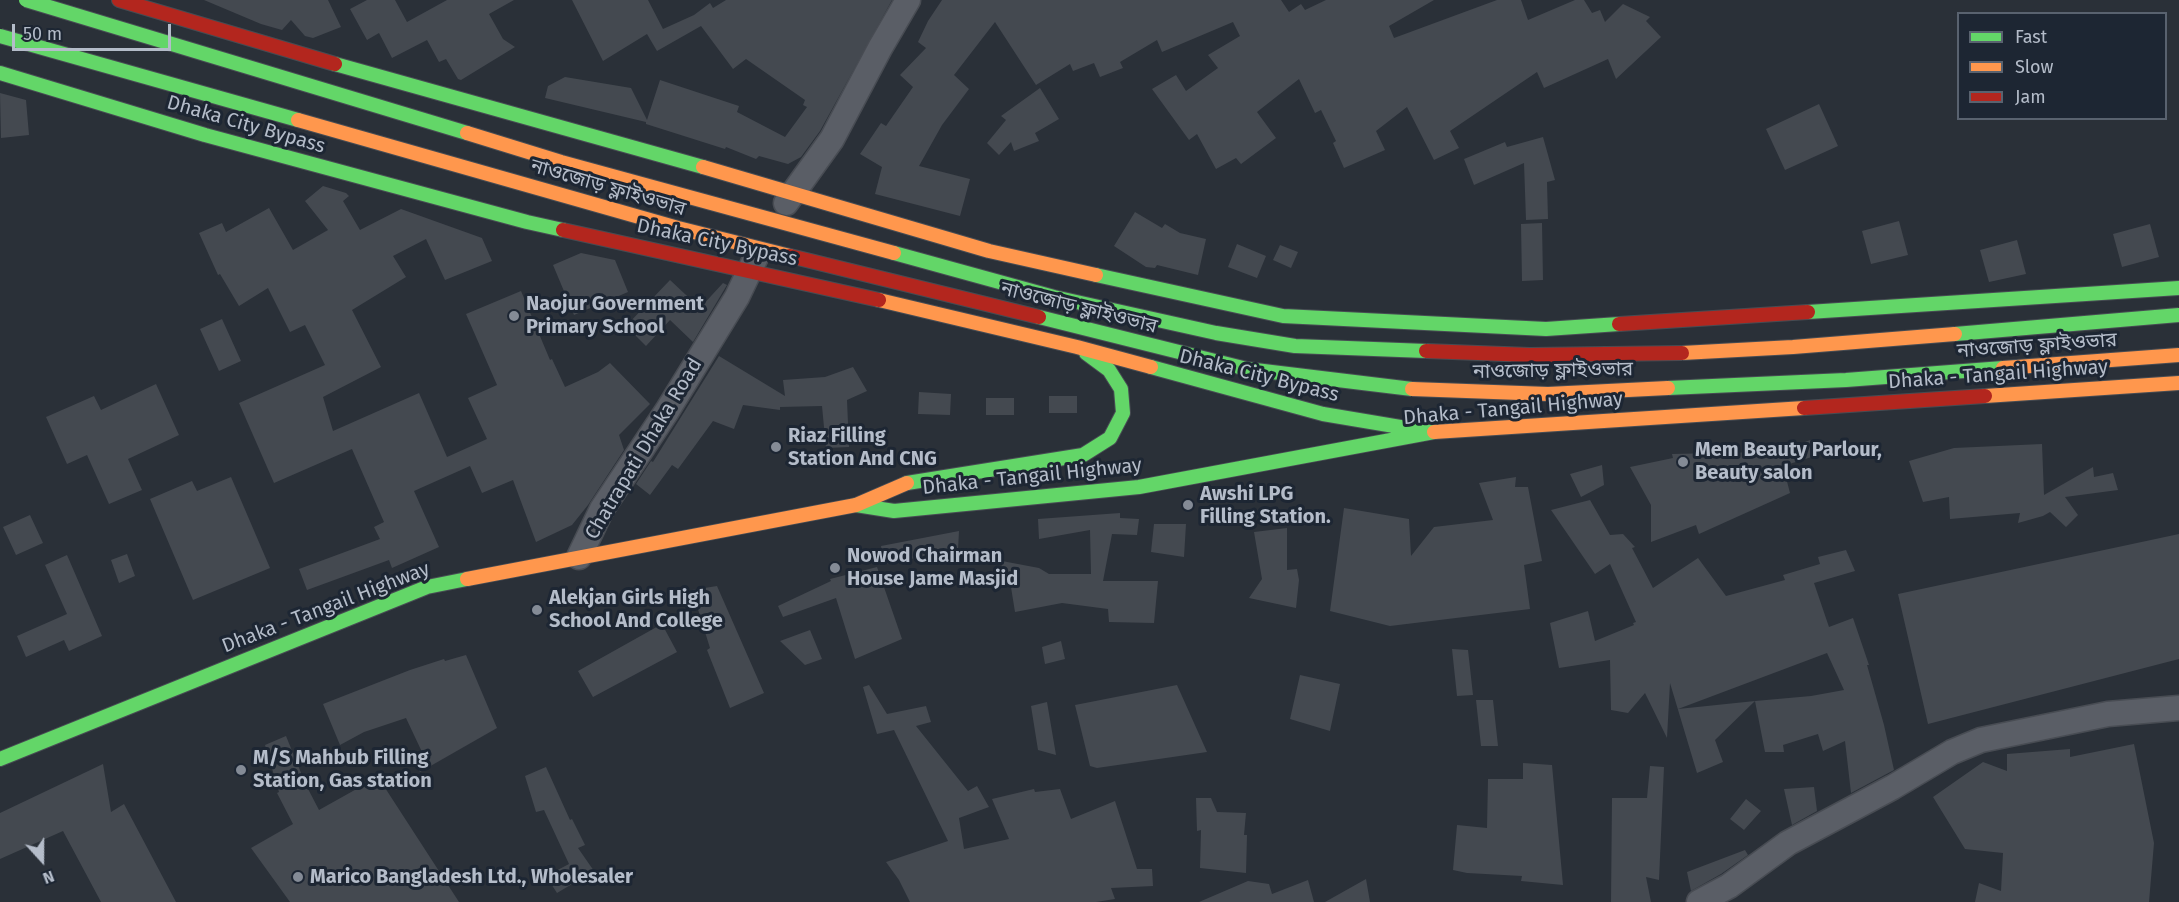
<!DOCTYPE html>
<meta charset="utf-8">
<style>
body{margin:0}
#map{position:relative;width:2179px;height:902px;overflow:hidden;background:#2a3038;font-family:"Fira Sans",sans-serif}
canvas{display:block}
.legend{position:absolute;left:1957px;top:12px;width:210px;height:108px;box-sizing:border-box;background:#1d2633;border:2px solid #59626f;margin:0;padding:8px 10px;list-style:none;font-size:18px;color:#b4bcc9}
.legend li{display:flex;align-items:center;gap:12px;height:30px}
.legend b{width:30px;border:2px solid #59626f}
.north{position:absolute;left:12px;top:830px;width:60px;height:60px;-webkit-text-stroke:4px #1d2633;paint-order:stroke;rotate:159deg;font-size:16px;font-weight:700;line-height:24px;text-align:center;color:#b4bcc9}
.north::after{content:'';display:block;margin:auto;width:21px;height:27px;background:#b4bcc9;clip-path:polygon(50% 0,100% 100%,50% 72%,0 100%)}
.scale{position:absolute;left:12px;top:24px;width:159px;height:27px;box-sizing:border-box;border:3px solid #b4bcc9;border-top:0;padding-left:8px;font-size:18px;line-height:21px;white-space:nowrap;color:#b4bcc9;-webkit-text-stroke:4px #1d2633;paint-order:stroke}
</style>
<div id="map">
<canvas width="2179" height="902"></canvas>
<ul class="legend">
<li><b style="height:8px;background:#63d668"></b>Fast</li>
<li><b style="height:8px;background:#ff974d"></b>Slow</li>
<li><b style="height:8px;background:#b3261e"></b>Jam</li>
</ul>
<div class="north">N</div>
<div class="scale">50 m</div>
</div>
<script>
const c = document.querySelector('canvas').getContext('2d');
c.lineJoin = 'round';
function fill(path, color) {
  c.fillStyle = color;
  c.fill(path, 'evenodd');
}
function trace(path, color, width, dash) {
  c.strokeStyle = color;
  c.lineWidth = width;
  c.lineCap = dash ? 'butt' : 'round';
  c.setLineDash(dash || []);
  c.stroke(path);
}
function drawText(font, color, halo, rows, align = 'center') {
  c.font = font + ' "Fira Sans","Noto Sans Bengali",sans-serif';
  c.lineWidth = 6;
  c.setLineDash([]);
  c.textBaseline = 'middle';
  c.strokeStyle = halo;
  c.fillStyle = color;
  for (const [text, x, y, turn = 0] of rows) {
    c.save();
    c.translate(x, y);
    c.rotate((+turn || 0) * Math.PI / 180);
    c.textAlign = isNaN(turn) ? turn : align;
    if (halo) c.strokeText(text, 0, 0);
    c.fillText(text, 0, 0);
    c.restore();
  }
}
fill(new Path2D(`
 M204 0H328L341 27 313 38 305 36 291 20 282 30 261 24Z
 M367 0H395L407 22 447 0H514L489 14 503 39 515 47 461 80 458 79 446 59 439 62 427 40 392 58 379 33 367 40 350 9Z
 M572 0H648L663 29 694 15 710 3 713 8 726 0H892L820 131 801 157 788 164 759 156 756 159 726 147 725 149 646 124V122L545 98 548 86 565 77 631 88 647 120 660 80 739 106 737 112 785 137 807 107 803 105 805 100 746 59 733 69 701 26 657 51 647 34 603 61Z
 M942 0H1281L1289 12 1301 4 1305 10 1326 0H1434L1389 26 1394 38 1497 0H1521L1528 20 1575 0H1584L1592 13 1600 10 1605 22 1623 4 1650 17 1646 21 1661 37 1616 79 1608 59 1544 88 1537 72 1450 131 1459 148 1434 160 1407 107 1376 131 1385 150 1344 168 1333 143 1336 141 1321 110 1315 113 1299 79 1257 112 1276 138 1241 164 1236 158 1216 169 1197 134 1189 140 1152 89 1176 75 1186 91 1218 68 1208 55 1240 36 1233 22 1162 52 1157 40 1120 62 1123 68 1100 77 1094 63 1073 71 1070 64 1036 85 995 22 954 75 969 89 942 125 919 166 970 179 960 216 875 194 882 167 860 154 881 123 886 126 913 87 900 75 926 48 918 42 928 21Z
 M1040 88 1059 119 1035 133 1039 141 1014 151 1011 142 999 155 987 143 1006 120 1001 116Z
 M0 93 26 100 29 135 1 138Z
 M1819 104 1838 146 1785 170 1766 129Z
 M1543 137 1555 180 1547 182 1548 219 1526 220 1524 163 1474 185 1464 159 1505 142 1507 147Z
 M323 186 346 193 349 196 343 201 360 230 401 209 482 238 492 261 445 280 426 239 393 256 406 277 352 310 381 367 323 397 333 431 419 393 447 457 487 439 468 398 497 385 466 314 521 291 550 360 552 359 565 387 598 372 610 363 650 404 619 435 624 450 588 505 572 525 536 542 513 480 482 493 470 466 414 491 439 547 392 568 389 560 307 590 299 569 380 539 374 527 384 522 352 449 274 483 239 403 325 365 305 325 290 332 268 288 239 306 220 274 218 275 199 233 222 223 226 232 269 208 293 250 328 230 305 201Z
 M1135 212 1162 228 1165 224 1180 233 1206 239 1198 275 1157 265 1155 268 1146 267 1114 246Z
 M1899 221 1908 255 1871 264 1862 231Z
 M1542 223 1543 280 1522 281 1521 224Z
 M2150 224 2159 257 2122 267 2113 234Z
 M2017 240 2026 274 1989 282 1980 250Z
 M1237 244 1266 256 1257 278 1228 267Z
 M1280 245 1298 252 1291 268 1273 260Z
 M581 253 615 260 628 292 574 315 553 265Z
 M670 280 700 308 723 283 727 285 693 342 670 320 646 346 626 326Z
 M222 319 241 361 219 371 200 329Z
 M719 356 785 396 783 380 825 377 853 367 867 391 847 400 849 447 826 448 822 406 780 407V410L743 405 734 429 713 421 678 469 672 465 650 495 636 484 651 461 653 462Z
 M156 384 179 435 128 459 142 490 109 504 87 455 67 464 46 417 94 396 101 410Z
 M919 392 951 394 950 415 918 414Z
 M1049 396H1077V413H1049Z
 M986 398H1014V415H986Z
 M1813 439 1818 455 1783 466 1790 493 1699 534 1696 525 1651 542V505L1630 467 1673 458 1672 454 1763 452 1762 448 1797 442V445Z
 M2042 444 2044 495 2093 467 2094 477 2113 473 2118 490 2065 497 2078 515 2066 527 2050 512 2043 516 2018 523 2020 513 1950 519 1949 497 1923 502 1909 461 1954 448Z
 M1602 465 1604 485 1581 497 1570 474Z
 M231 477 270 568 193 600 150 499 192 481 197 491Z
 M1516 477 1515 487H1528L1542 561 1524 565 1530 609 1390 626 1330 611 1344 508 1409 519 1411 556 1434 527 1493 520 1479 483Z
 M1590 500 1610 535 1623 534 1635 547 1632 548 1653 588 1698 558 1726 596 1785 580 1783 575 1820 564 1818 557 1846 550 1855 571 1814 583 1829 627 1853 618 1869 665H1867L1884 725 1894 770 1851 793 1845 741 1823 751 1818 734 1783 745 1784 752H1765L1755 701 1811 696 1844 690 1827 653 1678 709 1755 701 1715 740 1723 762 1697 773 1670 683 1667 738 1645 693 1628 713 1611 710 1610 660 1559 668 1550 623 1588 611 1595 641 1634 625 1633 623 1636 622 1610 564 1595 574 1551 510Z
 M1120 513V518L1139 519 1137 535 1112 534 1103 581H1158L1154 623 1109 622 1108 609 1062 603 1015 612 1010 581 1001 578 1002 561 1039 568 1049 574H1091L1090 530 1039 539 1038 519Z
 M30 515 43 543 16 555 3 527Z
 M1154 524H1186L1184 557 1151 552Z
 M1287 528V570L1297 569 1299 580 1296 608 1249 598 1262 579 1254 532Z
 M959 531 958 550 884 564 881 546Z
 M2179 534V659L1928 724 1898 594Z
 M127 554 135 576 119 583 111 560Z
 M67 555 102 636 69 651 64 640 26 657 17 636 67 614 45 565Z
 M877 567 902 639 855 659 836 598 783 617 778 606 831 581 830 579Z
 M717 586 764 693 730 708 707 650 710 648 692 590Z
 M662 624 677 652 593 697 578 671Z
 M810 630 822 659 805 665 780 641Z
 M1061 641 1065 659 1045 664 1042 647Z
 M1452 649 1468 650 1473 695 1457 696Z
 M466 655 497 728 420 772 412 757 422 752 406 718 364 732 340 745 323 704 410 670 444 659 445 661Z
 M1300 675 1340 684 1330 731 1290 719Z
 M869 685 887 714 926 706 931 722 916 726 968 791 977 786 989 807 959 818 964 849 1009 839 992 799 1034 789 1035 792 1060 789 1071 819 1115 801 1137 869H1152L1153 886 1111 888 1115 899 1096 902H910L899 880 886 862 948 841 894 730 877 734 863 687Z
 M1177 685 1207 752 1097 768 1090 766 1075 705Z
 M1476 700H1493L1498 746H1481Z
 M1047 702 1056 755 1038 750 1031 706Z
 M286 736 306 785 319 810 378 777 459 902H290L251 848 293 824 277 793 279 792 265 745Z
 M2134 744 2154 843 2149 902H1975L1979 883 2001 891 2003 853 1965 849 1933 797 1983 762 2007 771V754L2070 749V757Z
 M1523 763 1552 765 1563 885 1521 881 1522 876 1467 873 1453 870 1457 825 1487 828 1488 779H1523Z
 M103 764 111 812 124 804 176 902H101L63 831 0 859V813Z
 M1650 766 1664 767 1659 880 1646 877 1651 902H1611L1612 798H1647Z
 M546 767 570 820 572 819 585 845 578 848 594 871 557 893 546 876 569 864 544 810 536 812 525 776Z
 M1814 787 1817 811 1792 825 1784 789Z
 M1196 798H1211L1217 812 1246 813 1244 835H1247L1246 873 1200 868 1201 830 1197 831Z
 M1746 799 1761 811 1744 830 1730 819Z
 M1745 850 1748 855 1721 874 1691 891 1687 872Z
 M1366 879 1370 902H1325Z
 M1308 880 1314 902H1199L1248 881 1269 884 1272 894Z`), '#444950');
const street = new Path2D(`
 M786 203 832 139 880 48 908 0
 M579 557 602 509 667 411 737 297 756 257
 M1699 902 1729 886 1788 843 1893 787 1952 752 1981 740 2108 714 2179 708`);
const fast = new Path2D(`
 M335 64 703 167
 M0 73 205 135 527 222 563 230
 M1096 275 1283 316 1546 329 1619 324
 M1808 312 2179 288
 M1151 367 1323 414 1430 432
 M907 483 1083 455 1110 438 1123 413 1121 389 1109 370 1086 353
 M856 505 894 511 1139 487 1434 432
 M0 759 427 587 467 579`);
const slow = new Path2D(`
 M703 167 989 251 1096 275
 M879 300 1077 347 1151 367
 M1985 396 2179 383
 M1434 432 1804 408
 M467 579 856 505 907 483`);
const jam = new Path2D(`
 M119 0 335 64
 M563 230 879 300
 M1619 324 1808 312
 M1804 408 1985 396`);
trace(street, '#484c53', 27);
trace(fast, '#474c53', 16);
trace(slow, '#474c53', 16);
trace(jam, '#474c53', 16);
trace(street, '#5a5e66', 24);
trace(fast, '#63d668', 14);
trace(slow, '#ff974d', 14);
trace(jam, '#b3261e', 14);
const fastBridge = new Path2D(`
 M26 0 467 133
 M0 36 298 120
 M894 253 1054 297 1216 333 1295 346 1426 351
 M1039 317 1247 369 1412 389
 M1955 334 2179 315
 M1668 388 1846 380 2003 368`);
const slowBridge = new Path2D(`
 M298 120 678 228 790 256
 M467 133 561 162 894 253
 M1682 353 1793 347 1955 334
 M2003 368 2179 355
 M1412 389 1548 394 1668 388`);
const jamBridge = new Path2D(`
 M790 256 1039 317
 M1426 351 1530 355 1682 353`);
trace(fastBridge, '#474c53', 16, []);
trace(slowBridge, '#474c53', 16, []);
trace(jamBridge, '#474c53', 16, []);
trace(fastBridge, '#63d668', 14);
trace(slowBridge, '#ff974d', 14);
trace(jamBridge, '#b3261e', 14);
for (const [x, y, r, color] of [
 [514,316,6,"#848b96"],
 [776,447,6,"#848b96"],
 [1683,462,6,"#848b96"],
 [1188,505,6,"#848b96"],
 [835,568,6,"#848b96"],
 [537,610,6,"#848b96"],
 [241,770,6,"#848b96"],
 [298,877,6,"#848b96"]
]) {
  const dot = new Path2D();
  dot.arc(x, y, r, 0, 2 * Math.PI);
  c.fillStyle = color;
  c.fill(dot);
  trace(dot, '#1d2633', 2);
}
drawText('20px', '#b4bcc9', '#1d2633', [
 ["Dhaka City Bypass",246,125,16],
 ["নাওজোড় ফ্লাইওভার",608,188,16],
 ["Dhaka City Bypass",717,243,12],
 ["নাওজোড় ফ্লাইওভার",1079,308,14],
 ["নাওজোড় ফ্লাইওভার",2037,346,-4],
 ["নাওজোড় ফ্লাইওভার",1553,371,-1],
 ["Dhaka - Tangail Highway",1998,375,-4],
 ["Dhaka City Bypass",1259,376,14],
 ["Dhaka - Tangail Highway",1513,409,-5],
 ["Chatrapati Dhaka Road",644,449,-59],
 ["Dhaka - Tangail Highway",1032,477,-6],
 ["Dhaka - Tangail Highway",326,608,-21]
]);
drawText('bold 20px', '#b4bcc9', '#1d2633', [
 ["Naojur Government",526,304],
 ["Primary School",526,327],
 ["Riaz Filling",788,436],
 ["Station And CNG",788,459],
 ["Mem Beauty Parlour,",1695,450],
 ["Beauty salon",1695,473],
 ["Awshi LPG",1200,494],
 ["Filling Station.",1200,517],
 ["Nowod Chairman",847,556],
 ["House Jame Masjid",847,579],
 ["Alekjan Girls High",549,598],
 ["School And College",549,621],
 ["M/S Mahbub Filling",253,758],
 ["Station, Gas station",253,781],
 ["Marico Bangladesh Ltd., Wholesaler",310,877]
], 'left');
</script>
